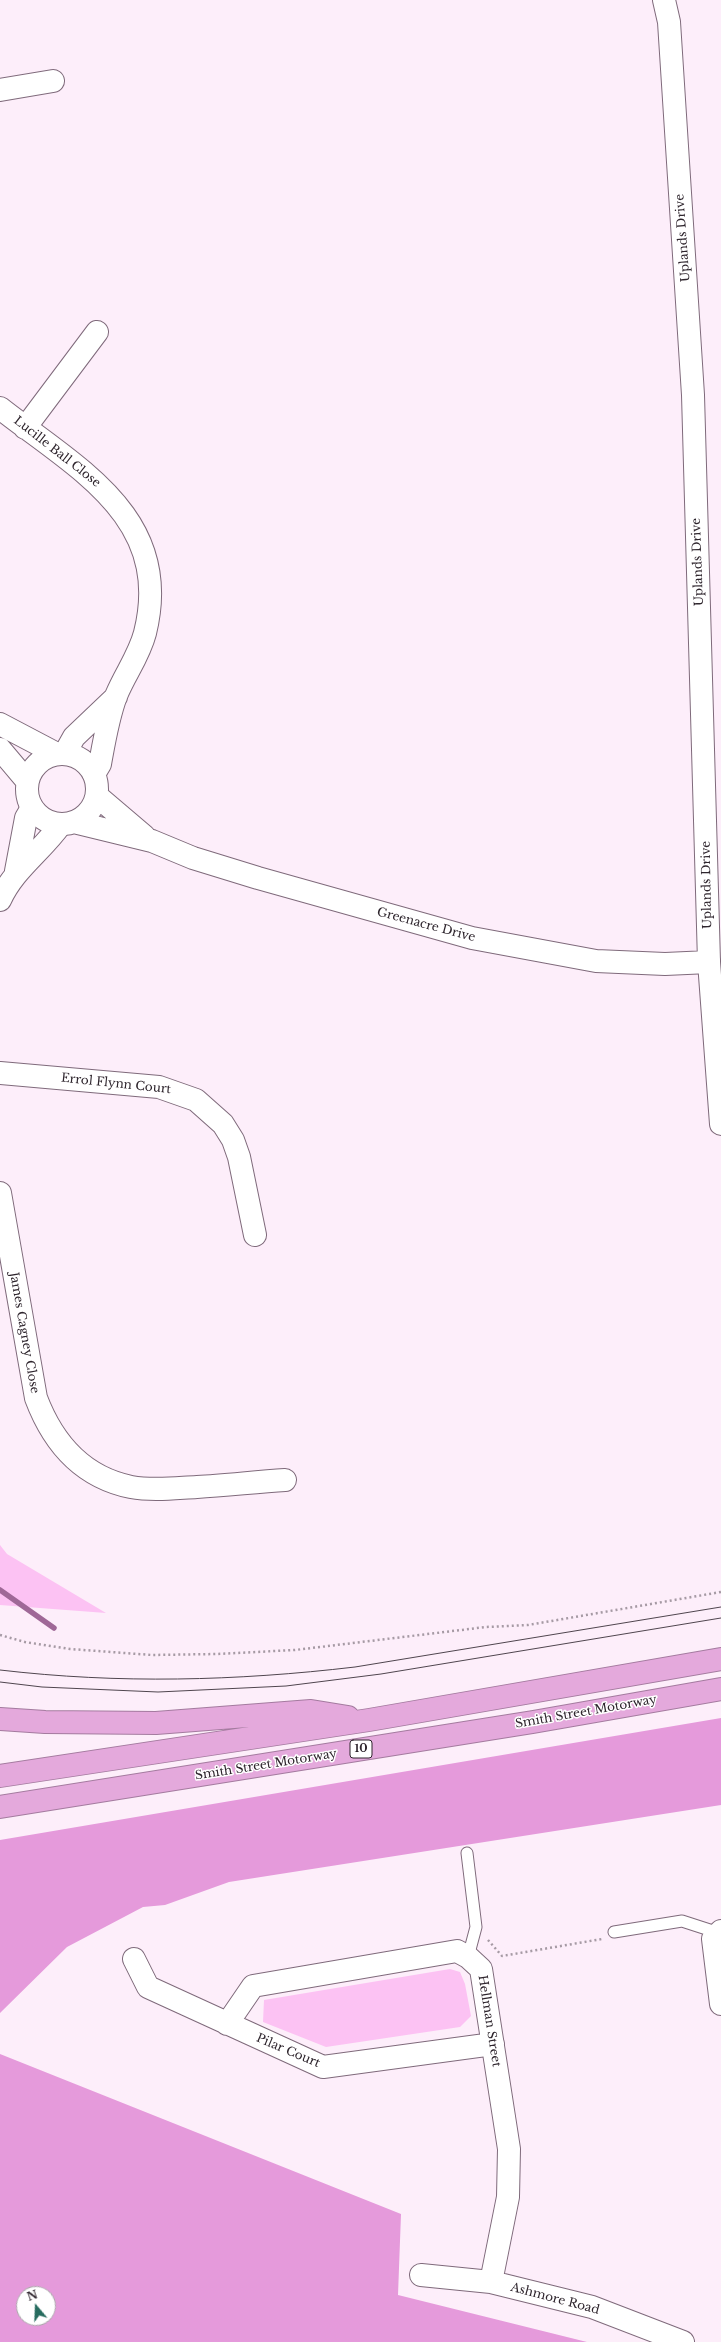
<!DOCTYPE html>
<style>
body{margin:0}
#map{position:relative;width:721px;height:2342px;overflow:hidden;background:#fdeefa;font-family:"Libre Baskerville",serif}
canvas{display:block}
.north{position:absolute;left:16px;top:2286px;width:40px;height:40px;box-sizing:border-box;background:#fff;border:1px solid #aba8ab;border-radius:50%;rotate:341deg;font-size:11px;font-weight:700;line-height:16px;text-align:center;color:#2e252d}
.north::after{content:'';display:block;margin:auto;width:14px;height:18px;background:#276c5f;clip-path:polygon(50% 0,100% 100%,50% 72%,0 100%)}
</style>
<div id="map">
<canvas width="721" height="2342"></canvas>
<div class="north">N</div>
</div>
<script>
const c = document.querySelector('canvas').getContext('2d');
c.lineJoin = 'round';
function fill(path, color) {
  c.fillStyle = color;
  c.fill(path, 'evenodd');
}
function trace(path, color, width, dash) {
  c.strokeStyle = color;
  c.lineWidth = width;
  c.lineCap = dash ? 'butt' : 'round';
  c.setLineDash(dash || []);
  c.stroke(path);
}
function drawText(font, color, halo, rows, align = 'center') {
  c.font = font + ' "Libre Baskerville",serif';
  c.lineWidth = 3;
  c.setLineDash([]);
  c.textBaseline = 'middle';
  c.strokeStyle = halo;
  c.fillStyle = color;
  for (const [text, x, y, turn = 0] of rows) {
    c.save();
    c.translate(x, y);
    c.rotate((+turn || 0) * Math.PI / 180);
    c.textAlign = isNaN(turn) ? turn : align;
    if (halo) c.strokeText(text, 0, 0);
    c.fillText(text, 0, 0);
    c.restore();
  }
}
fill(new Path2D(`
 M0 1545 7 1554 106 1613 0 1605Z
 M450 1969 460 1972 465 1984 471 2016 460 2027 326 2047 263 2022 264 2000Z`), '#fcc2f3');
fill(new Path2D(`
 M721 1718V1805L229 1882 165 1905 143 1907 67 1947 0 2013V1840Z
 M0 2054 401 2214 398 2295 587 2342H0ZM24 2294H48V2318H24Z`), '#e59adb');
trace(new Path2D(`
 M0 1590 54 1628`), '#9f6897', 5.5);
const service = new Path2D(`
 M467 1853 476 1927 468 1957
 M614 1932 682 1921 719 1933`);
const minor = new Path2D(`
 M0 90 53 81
 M0 408C76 468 174 517 145 633 139 656 125 674 116 696 108 717 104 742 100 764L94 774
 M25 428 97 332
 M65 753 74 737 116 697
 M16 871 26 818 32 808
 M0 900C14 869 41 852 61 824
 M709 962 721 1124
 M0 1073 159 1087 196 1100 223 1124 233 1140 239 1157 255 1235
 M0 1193 36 1398C53 1443 82 1477 131 1487 153 1491 176 1488 197 1487 227 1485 256 1482 285 1480
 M721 1931 713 1939 721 2004
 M134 1959 148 1987 323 2067 493 2044
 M227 2024 253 1986 457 1951 468 1957 481 1969 509 2149 508 2197 491 2282
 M421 2275 491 2282 592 2307 683 2342`);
const tertiary = new Path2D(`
 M0 724 57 754
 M0 749 27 781
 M27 789a35 35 0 1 1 70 0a35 35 0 1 1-70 0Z
 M97 796 144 836
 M74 822 152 841 193 858 258 878 472 938 596 961 665 964 709 962 693 395 669 22 664 0`);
const motorway = new Path2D(`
 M0 1719 45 1722 156 1723 311 1711 348 1717
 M0 1776 369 1720 721 1659
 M0 1807 533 1722 721 1689`);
trace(service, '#7f6a7b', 13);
trace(minor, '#7f6a7b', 24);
trace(tertiary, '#7f6a7b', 24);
trace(motorway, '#a47b9f', 24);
trace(new Path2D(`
 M0 1635 25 1642 70 1649 152 1655 217 1654 295 1650 486 1627 528 1625 721 1592
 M488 1940 502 1956 602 1939`), '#a69aa4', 2.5, [2, 3]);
trace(service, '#fff', 11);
trace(minor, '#fff', 22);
trace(tertiary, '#fff', 22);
trace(motorway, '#e4a9dc', 22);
trace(new Path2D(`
 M0 1670C119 1684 236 1681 355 1667L721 1607
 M0 1682 42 1687 158 1692 286 1686 381 1674 721 1618`), '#4f454e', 1);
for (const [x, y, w] of [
 [361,1749,22]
]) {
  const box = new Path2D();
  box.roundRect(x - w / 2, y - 9, w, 18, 3);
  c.fillStyle = '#fff';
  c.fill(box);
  trace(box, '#2e252d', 1);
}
drawText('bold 11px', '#2e252d', null, [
 ["10",361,1749]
]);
drawText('12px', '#2e252d', '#fff', [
 ["Uplands Drive",683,238,-94],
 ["Lucille Ball Close",57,452,38],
 ["Uplands Drive",698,562,-92],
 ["Uplands Drive",707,885,-91],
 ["Greenacre Drive",426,925,15],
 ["Errol Flynn Court",116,1084,6],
 ["James Cagney Close",24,1333,80],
 ["Smith Street Motorway",586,1712,-10],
 ["Smith Street Motorway",266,1765,-9],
 ["Hellman Street",489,2021,81],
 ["Pilar Court",288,2051,23],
 ["Ashmore Road",555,2299,15]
]);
</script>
